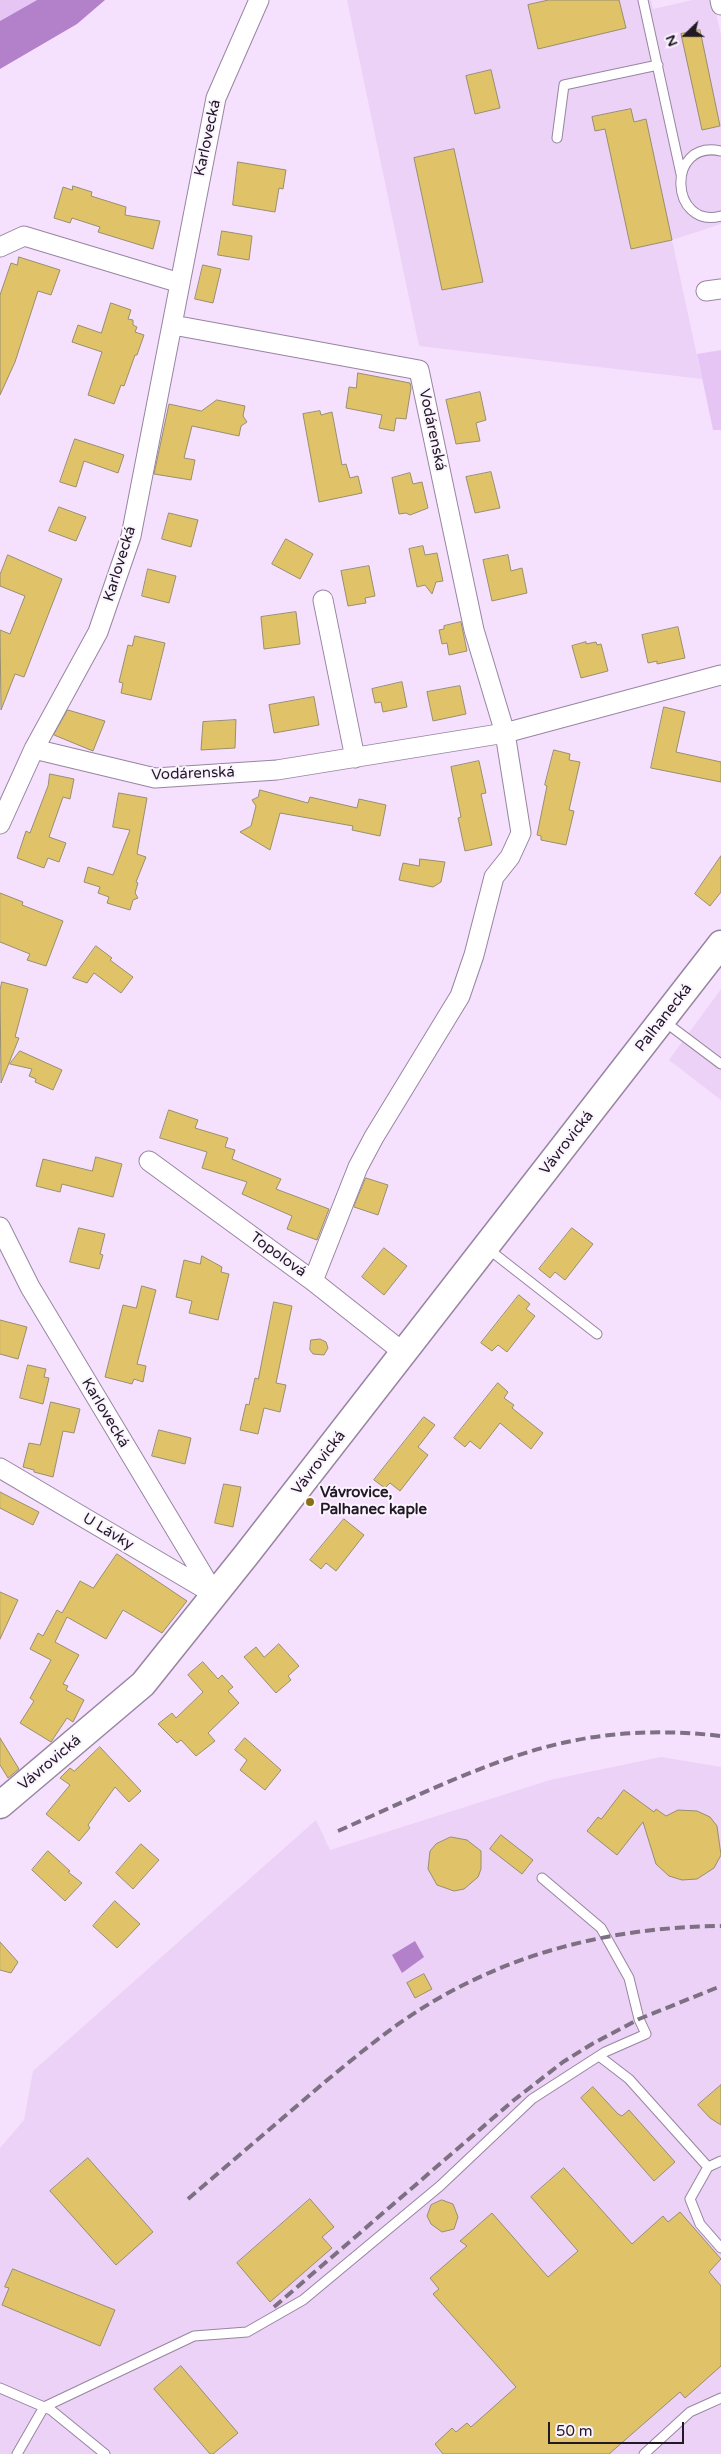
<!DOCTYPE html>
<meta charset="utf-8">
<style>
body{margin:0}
#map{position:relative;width:721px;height:2454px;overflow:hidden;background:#f5e1fe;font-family:"Varela Round",sans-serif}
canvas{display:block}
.north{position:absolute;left:661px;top:10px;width:50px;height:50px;-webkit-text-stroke:4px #fbf3ff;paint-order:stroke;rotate:248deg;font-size:14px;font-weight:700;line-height:20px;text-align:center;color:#211a24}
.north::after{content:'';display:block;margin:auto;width:18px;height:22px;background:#211a24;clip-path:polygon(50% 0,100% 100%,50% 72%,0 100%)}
.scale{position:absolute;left:548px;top:2422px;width:136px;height:22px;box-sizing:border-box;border:2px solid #211a24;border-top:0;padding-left:6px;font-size:15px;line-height:18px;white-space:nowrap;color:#211a24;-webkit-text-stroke:4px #fbf3ff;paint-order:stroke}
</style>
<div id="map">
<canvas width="721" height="2454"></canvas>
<div class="north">N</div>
<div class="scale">50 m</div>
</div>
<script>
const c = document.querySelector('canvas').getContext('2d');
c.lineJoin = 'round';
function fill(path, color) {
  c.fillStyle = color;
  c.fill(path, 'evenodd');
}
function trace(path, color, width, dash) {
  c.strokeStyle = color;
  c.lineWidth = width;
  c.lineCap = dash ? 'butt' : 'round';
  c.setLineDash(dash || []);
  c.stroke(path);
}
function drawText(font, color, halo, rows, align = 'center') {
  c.font = font + ' "Varela Round",sans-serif';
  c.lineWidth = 4;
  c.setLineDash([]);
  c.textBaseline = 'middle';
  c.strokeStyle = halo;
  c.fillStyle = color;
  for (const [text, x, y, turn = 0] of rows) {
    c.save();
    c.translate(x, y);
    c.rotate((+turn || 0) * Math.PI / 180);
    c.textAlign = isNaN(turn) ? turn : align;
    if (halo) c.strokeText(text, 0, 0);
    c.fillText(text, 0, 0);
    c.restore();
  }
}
fill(new Path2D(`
 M347 0H651L653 9 693 0H713L721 35V224L672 240 702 379 419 346Z
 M721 989V1100L669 1060Z
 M661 1757 721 1767V2454H0V2148L24 2120 33 2071 316 1820 330 1850 550 1780Z`), '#ebd2f6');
fill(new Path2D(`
 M0 0H37L0 21Z
 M721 350V430H713L697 354Z`), '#e6c5f5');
fill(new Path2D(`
 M37 0H105L77 24 0 69V21Z
 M415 1941 424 1957 402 1973 392 1955Z`), '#b381c9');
const building = new Path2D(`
 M549 0H619L626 28 538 49 528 5Z
 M700 30 720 126 702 130 681 34Z
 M491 70 500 108 475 114 466 76Z
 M631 109 634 122 646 119 672 240 631 249 605 129 595 131 592 117Z
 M454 149 483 282 442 290 414 158Z
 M238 162 286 170 283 189 279 188 275 212 233 205Z
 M73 186 92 192 91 196 126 207 125 215 160 221 153 249 98 232 100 227 72 218 70 223 54 218 63 187 72 190Z
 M222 231 252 236 249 260 218 255Z
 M19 257 60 270 51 295 38 291 15 362 0 395V295L11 263 17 265Z
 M203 265 221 269 213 303 195 299Z
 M111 303 131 310 128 319 133 320V325L137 327 135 332 144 335 137 355H135L124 386 121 385 114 404 88 395 102 352 72 342 78 325 101 333Z
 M358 373 410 383 411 388 406 419 396 418 394 431 379 428 382 415 346 408 349 387 356 388Z
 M480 392 486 420 476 423 480 441 456 444 446 400Z
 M217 400 245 406 243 416 247 422 241 426 239 436 192 426 184 458 195 460 191 480 154 474 169 404 201 411Z
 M320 411 321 415 332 412 342 465 346 464 350 478 358 476 362 493 319 502 303 414Z
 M75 439 124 455 118 473 84 461 76 487 60 482Z
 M491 472 500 508 475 513 466 477Z
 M410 473 413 484 422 482 428 508 410 515 406 513 399 514 392 478Z
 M59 507 86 517 76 541 49 531Z
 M169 513 198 520 191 547 162 539Z
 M286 539 313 554 300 579 272 564Z
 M423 546 425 555 437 553 443 581 436 582 432 594 425 585 417 587 409 549Z
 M8 555 62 579 24 677 15 674 1 710 0 630 10 634 25 596 0 586V575Z
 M508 555 511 571 522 568 527 593 492 601 483 560Z
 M369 566 375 596 365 598 366 603 348 606 341 571Z
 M148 569 176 576 169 603 142 596Z
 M296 612 300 644 264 649 261 617Z
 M461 622 467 651 449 655 447 643 442 644 439 630 444 629V626Z
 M678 627 685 658 657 664V661L648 663 642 635Z
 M135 636 165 643 151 700 121 693 123 683 119 682 128 645 132 646Z
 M586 642V644L596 642 597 645 601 644 608 671 581 678 572 646Z
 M402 682 407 707 383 712 381 702 375 703 372 689Z
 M460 686 466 714 433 721 427 692Z
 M314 697 319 725 274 733 269 705Z
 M664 707 685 712 676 752 721 762V782L651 768Z
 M68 710 105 721 93 751 54 735Z
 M236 720 235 748 201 750 203 722Z
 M554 750 570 754 569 760 580 762 569 810 574 811 566 845 541 840V836L537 835 547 786 545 785Z
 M479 761 486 793 481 794 492 845 465 851 458 818 461 817 451 767Z
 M50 774 74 779 70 799 63 797 49 837 66 843 59 862 48 858 44 868 17 858 26 831 30 833 48 786Z
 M260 790 308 803 310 797 357 808 359 799 386 805 380 836 352 830 353 826 280 813 270 850 240 832 251 826 256 806 252 800 258 797Z
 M119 793 147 798 137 854 146 857 136 882 138 883 135 893 138 898 133 900 130 910 107 903 109 897 98 893 100 887 84 882 88 867 113 875 130 830 113 827Z
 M721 856V892L710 906 695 894Z
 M420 859 445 862 441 882 433 887 399 880 403 863 419 866Z
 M0 893 23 902 22 905 63 921 46 966 27 960 30 954 0 942Z
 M96 946 112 958 110 960 133 977 121 993 94 973 87 983 73 978Z
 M2 982 28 989 15 1037 19 1038 1 1083 0 991Z
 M20 1051 62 1070 53 1090 35 1082 36 1079 29 1076 32 1069 10 1064Z
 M169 1110 198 1120 195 1128 228 1138 225 1147 235 1150 232 1159 281 1179 276 1189 329 1209 317 1240 287 1229 292 1216 242 1194 247 1182 202 1168 207 1152 160 1138Z
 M96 1157 122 1164 113 1197 62 1184 60 1192 36 1186 43 1159 92 1171Z
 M366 1178 388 1185 378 1215 354 1207Z
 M79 1228 105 1234 100 1254 103 1255 99 1269 70 1262Z
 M572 1228 593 1244 565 1280 555 1272 550 1278 539 1269Z
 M384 1248 407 1266 384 1295 362 1277Z
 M202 1256 222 1267 221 1272 229 1274 218 1320 189 1313 192 1301 176 1297 184 1260 200 1264Z
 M142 1286 156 1290 137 1364 146 1366 143 1382 134 1379 132 1384 105 1377 123 1305 136 1308Z
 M519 1295 530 1304 526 1309 535 1316 507 1352 498 1345 492 1351 481 1343Z
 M274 1302 292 1306 276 1383 286 1385 280 1412 264 1408 258 1434 240 1430 246 1404 249 1405 255 1378 258 1379Z
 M0 1320 27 1327 18 1359 0 1354Z
 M311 1340 320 1339 326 1342 328 1348 324 1355 313 1354 310 1350Z
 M28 1365 46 1369 44 1377 49 1378 43 1404 20 1398Z
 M498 1383 508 1392 504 1398 514 1405 512 1408 543 1433 531 1449 500 1423 480 1449 470 1441 465 1447 454 1438Z
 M51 1402 80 1409 74 1433 63 1431 53 1477 34 1472V1470L23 1467 29 1443 40 1445Z
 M424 1417 435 1425 418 1447 428 1455 400 1491 390 1483 385 1488 374 1480Z
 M159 1430 191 1438 185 1464 152 1456Z
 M224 1484 241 1487 233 1527 215 1523Z
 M0 1492 39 1512 33 1525 0 1508Z
 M344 1519 364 1535 336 1571 326 1563 321 1569 310 1560Z
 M117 1554 187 1601 162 1633 123 1610 106 1639 67 1617 55 1642 79 1655 63 1684 68 1686 66 1690 84 1700 73 1722 67 1718 51 1742 20 1723 34 1701 30 1698 51 1660 30 1649 38 1633 43 1636 57 1610 62 1613 80 1581 93 1588Z
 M0 1592 18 1600 0 1639Z
 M279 1644 299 1666 288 1676 291 1680 276 1693 244 1657 256 1647 264 1657Z
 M203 1662 218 1679 222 1675 233 1687 228 1691 239 1703 208 1733 215 1741 196 1756 181 1740 177 1743 158 1724 172 1713 176 1718 203 1692 188 1675Z
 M0 1738 19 1769 8 1778 0 1765Z
 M245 1738 281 1770 265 1790 240 1770 247 1760 235 1750Z
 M100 1747 141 1791 129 1802 115 1787 88 1825 90 1828 79 1841 46 1814 70 1785 60 1778 70 1768 74 1771Z
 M624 1790 654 1812 656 1809 666 1816 678 1810 697 1811 710 1817 717 1826 721 1855 714 1868 697 1879 682 1880 669 1876 656 1864 643 1822 617 1855 587 1831 598 1817 601 1819Z
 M501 1835 533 1860 522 1874 490 1849Z
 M451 1837 467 1840 481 1851V1869L478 1877 464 1889 454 1891 437 1885 428 1869 430 1851 436 1844Z
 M141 1844 159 1860 133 1889 116 1873Z
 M48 1851 70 1871 68 1872 82 1883 65 1901 32 1870Z
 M115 1901 140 1924 117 1948 93 1926Z
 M0 1942 18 1962 11 1973 0 1970Z
 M424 1974 432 1989 415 1998 407 1983Z
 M721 2085V2125L710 2118 698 2105Z
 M593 2087 618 2114 622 2116 629 2110 675 2162 654 2181 581 2098Z
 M88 2158 153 2232 116 2265 50 2191Z
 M564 2168 632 2244 663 2216 668 2222 680 2212 721 2259 709 2272 721 2286V2366L685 2398 680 2392 609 2454H443L435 2444 452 2428 456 2432 467 2423 471 2427 516 2387 433 2294 439 2289 430 2278 467 2246 460 2241 492 2213 548 2277 578 2251 531 2197Z
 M310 2199 334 2227 322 2237 332 2248 270 2302 237 2263Z
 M442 2200 453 2204 458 2217 454 2229 442 2232 431 2224 427 2216 431 2205Z
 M13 2269 115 2310 100 2346 2 2305 9 2288 5 2287Z
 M181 2366 238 2433 213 2454H210L154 2389Z`);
fill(building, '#e0c368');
trace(building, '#988e70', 1);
const lane = new Path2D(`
 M643 0 681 174
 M557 138 564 85 658 65
 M721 151C665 139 670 230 721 216
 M665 1022 721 1064
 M487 1248 597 1334
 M599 2056 629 2079 708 2167
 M721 2161 708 2167 690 2199 700 2224 721 2248
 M0 2388 51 2410 105 2454
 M17 2454 44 2407 194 2336 247 2332 303 2300 440 2186 532 2099 605 2052 646 2034 639 2019 629 1978 601 1928 542 1878
 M644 2454 690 2412 721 2398`);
const street = new Path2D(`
 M720 0 721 5
 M0 247 24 236 180 283
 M706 291 721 289
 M173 325 419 370 474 630 505 733 521 833 510 857 494 877 474 955 460 996 374 1137 358 1167 313 1281
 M323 600 355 758
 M34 749 155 778 277 770 505 733 721 675
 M0 824 34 749 98 632 131 536 216 98 259 0
 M149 1161 313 1281 404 1353
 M0 1227 30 1287 215 1595
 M0 1468 212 1593`);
const secondary = new Path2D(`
 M0 1805 143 1684 247 1554 721 944`);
trace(lane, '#9885a1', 11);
trace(street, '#9885a1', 21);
trace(secondary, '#9885a1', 29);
trace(lane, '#fff', 9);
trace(street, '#fff', 19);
trace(secondary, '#fff', 26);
trace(new Path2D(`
 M338 1831C409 1800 491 1758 567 1742 617 1731 670 1730 721 1736
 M188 2199C234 2160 280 2120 326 2081 359 2054 392 2026 429 2004 518 1950 618 1927 721 1926
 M274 2307 514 2100 563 2062 592 2044 639 2019 721 1986`), '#7d7083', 4, [10, 5]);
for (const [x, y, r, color] of [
 [310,1502,5,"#897012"]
]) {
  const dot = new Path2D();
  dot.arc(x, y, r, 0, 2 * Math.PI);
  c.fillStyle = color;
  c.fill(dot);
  trace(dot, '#fbf3ff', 2);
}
drawText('15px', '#211a24', '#fbf3ff', [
 ["Karlovecká",208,138,-78],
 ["Vodárenská",432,430,78],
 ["Karlovecká",120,564,-73],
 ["Vodárenská",193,774,-2],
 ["Palhanecká",664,1018,-52],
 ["Vávrovická",567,1143,-52],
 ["Topolová",278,1255,36],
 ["Karlovecká",105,1413,59],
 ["Vávrovická",319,1463,-52],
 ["U Lávky",108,1532,31],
 ["Vávrovická",50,1763,-40]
]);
drawText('bold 15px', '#211a24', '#fbf3ff', [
 ["Vávrovice,",320,1493],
 ["Palhanec kaple",320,1510]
], 'left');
</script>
